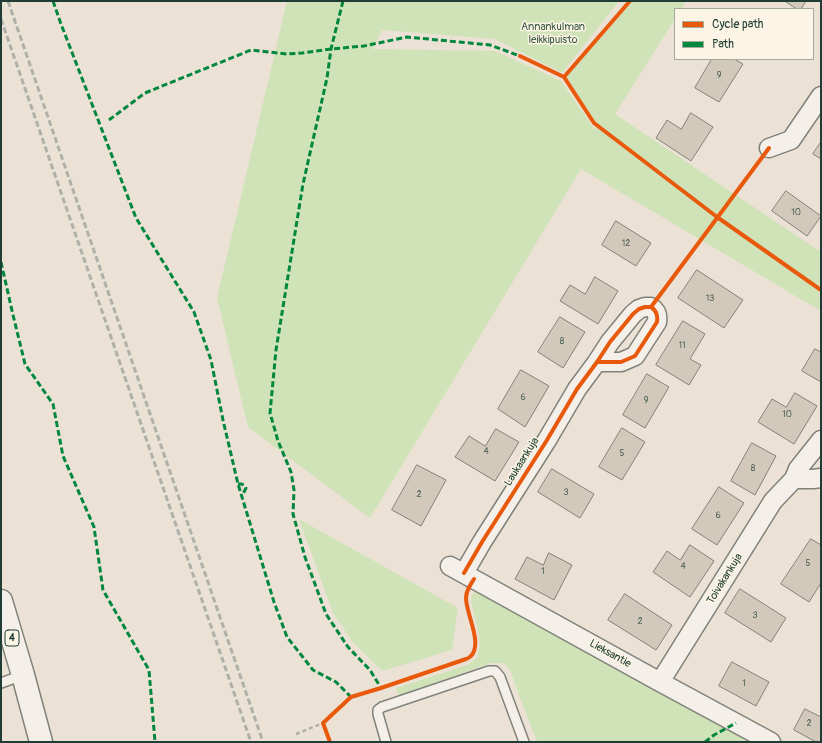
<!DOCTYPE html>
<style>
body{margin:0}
#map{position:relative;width:822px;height:743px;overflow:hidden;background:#ebe2d5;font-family:Pangolin,sans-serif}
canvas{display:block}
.frame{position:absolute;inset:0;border:2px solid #1f3d34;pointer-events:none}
.legend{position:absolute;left:674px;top:8px;width:140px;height:52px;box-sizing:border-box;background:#fcf5e5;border:1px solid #a4ab9e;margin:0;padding:5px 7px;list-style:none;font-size:12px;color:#1f3d34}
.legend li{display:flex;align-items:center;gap:8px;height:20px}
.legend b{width:20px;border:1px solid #a4ab9e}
</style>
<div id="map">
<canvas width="822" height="743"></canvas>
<div class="frame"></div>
<ul class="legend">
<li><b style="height:5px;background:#e8590c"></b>Cycle path</li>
<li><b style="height:5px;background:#00873e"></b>Path</li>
</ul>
</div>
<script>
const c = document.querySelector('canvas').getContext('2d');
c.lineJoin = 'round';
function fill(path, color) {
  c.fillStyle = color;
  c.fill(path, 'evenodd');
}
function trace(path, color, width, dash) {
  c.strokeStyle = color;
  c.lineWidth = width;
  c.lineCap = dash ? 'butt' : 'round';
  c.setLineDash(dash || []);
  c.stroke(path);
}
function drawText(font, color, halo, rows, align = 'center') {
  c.font = font + ' Pangolin,sans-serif';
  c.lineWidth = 3;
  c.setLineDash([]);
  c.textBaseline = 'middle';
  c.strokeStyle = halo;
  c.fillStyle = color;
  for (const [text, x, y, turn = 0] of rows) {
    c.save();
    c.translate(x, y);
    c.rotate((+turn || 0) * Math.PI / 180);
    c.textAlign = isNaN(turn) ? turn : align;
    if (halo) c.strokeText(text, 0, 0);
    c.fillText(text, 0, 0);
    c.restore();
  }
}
fill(new Path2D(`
 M287 1H619L562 73 495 39 382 30 373 49 495 51 561 81 595 130 596 122 566 77 633 1H686L681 9H675V19L615 114 821 252V311L581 169 370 518 248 427 217 298Z
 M299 519 458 608 452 650 382 671 352 641 333 613Z
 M479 590 752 742H537L517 690 511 672 506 665 501 663H491L399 696 396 688 467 665 477 658 480 645 479 636 471 600C472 594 473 592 479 590Z`), '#d0e3b8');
const building = new Path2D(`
 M785 1H806L801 9H797Z
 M712 59H734L743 64 719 102 695 88Z
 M691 113 713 127 691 161 656 138 667 120 681 129Z
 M821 142V159L813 154Z
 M786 191 821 216 807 236 772 211Z
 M616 221 651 243 636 266 602 245Z
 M697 270 743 300 724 328 678 298Z
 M595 277 618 291 598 324 560 301 570 285 585 294Z
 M560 317 585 332 563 368 538 352Z
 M683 321 705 334 690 359 701 365 689 385 656 365Z
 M815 349 821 352V382L802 371Z
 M521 370 549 386 525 427 498 409Z
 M647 374 669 387 645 428 623 415Z
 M795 393 817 406 794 444 758 422 772 399 786 407Z
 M622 428 645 442 622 480 599 467Z
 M496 429 519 442 495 481 455 457 469 436 485 446Z
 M752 443 776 456 755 495 731 481Z
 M417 465 446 480 421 526 392 510Z
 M552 469 594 494 580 518 538 492Z
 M719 487 744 503 717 545 692 529Z
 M811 539 821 545V583L809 602 781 584Z
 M690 545 714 561 690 597 653 572 667 551 680 560Z
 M549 553 572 565 554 600 515 579 527 557 543 565Z
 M740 589 786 618 771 642 725 613Z
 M625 594 672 625 656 650 608 620Z
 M732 662 769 682 756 706 719 686Z
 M805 709 821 717V742H816L794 730Z`);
fill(building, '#d3c9bb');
trace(building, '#80827a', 1);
const lane = new Path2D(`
 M1 683 23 675
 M386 742 378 714V710L382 707 489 671H495L500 677 524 742`);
const street = new Path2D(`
 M769 148 791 140 821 96
 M794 479H813L821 478
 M450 566 660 682 771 742
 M464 573 482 542 547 440 577 389 597 362H621L635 356 657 322C658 316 657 311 651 307H645L639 309 633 314 610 342 597 362
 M660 682 773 501 794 479 798 469 821 440`);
const highway = new Path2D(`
 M1 601 23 675 41 742`);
trace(lane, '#80827a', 12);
trace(street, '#80827a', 21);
trace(highway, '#80827a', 25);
trace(new Path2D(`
 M296 734 323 723`), '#afb0aa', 2.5, [4, 3]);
trace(lane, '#f4f0e9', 9);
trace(street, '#f4f0e9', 18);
trace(highway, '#f4f0e9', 22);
trace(new Path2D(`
 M8 1 263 742
 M1 19 251 742`), '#afb0aa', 3, [6, 3]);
trace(new Path2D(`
 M53 1 61 24 136 218 194 312 211 360 223 420 238 484 274 602 287 637 313 670 336 682 351 697
 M343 1 331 49 327 78 303 184 276 350 270 413 278 441 291 472 294 490 293 514 305 557 326 614 348 647 370 670 381 688
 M109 120 145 93 251 50 287 54 302 53 331 49 364 46 407 37 490 45 520 56
 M1 262 13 315 25 364 53 404 63 456 94 527 103 590 149 670 155 742
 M238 484H242L246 488 242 496
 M705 742 714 735 736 723`), '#00873e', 3, [6, 3]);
trace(new Path2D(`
 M520 56 564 77 594 123 717 217 821 290
 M564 77 630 1
 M651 307 769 148
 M464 573 482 542 547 440 577 389 597 362H621L635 356 657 322C658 316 657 311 651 307H645L639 309 633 314 610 342 597 362
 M330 742 323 723 351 697 381 688 466 659C467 659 471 656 471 656 483 643 466 614 466 598 466 591 470 585 474 579`), '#e8590c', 4);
drawText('9px', '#4d6156', null, [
 ["9",719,76],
 ["10",796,213],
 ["12",626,244],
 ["13",710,299],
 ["8",562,342],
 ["11",682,346],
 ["6",523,398],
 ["9",646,401],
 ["10",787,415],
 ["4",486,452],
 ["5",622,454],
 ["8",753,469],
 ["3",566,493],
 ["2",419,495],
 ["6",718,516],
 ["5",808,564],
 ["4",683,567],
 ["1",543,572],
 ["3",755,616],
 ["2",640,622],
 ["1",744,684],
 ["2",809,724]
]);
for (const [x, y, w] of [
 [12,638,14]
]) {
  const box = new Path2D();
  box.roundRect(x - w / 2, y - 8, w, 16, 3);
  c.fillStyle = '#fcf5e5';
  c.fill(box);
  trace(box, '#1f3d34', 1);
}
drawText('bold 10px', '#1f3d34', null, [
 ["4",12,638]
]);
drawText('11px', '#3e5e4a', '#fcf5e5', [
 ["Annankulman",553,27],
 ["leikkipuisto",553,40]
]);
drawText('11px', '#1f3d34', '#fcf5e5', [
 ["Laukaankuja",522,462,-58],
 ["Toivakankuja",725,579,-58],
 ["Lieksantie",610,654,29]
]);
</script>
